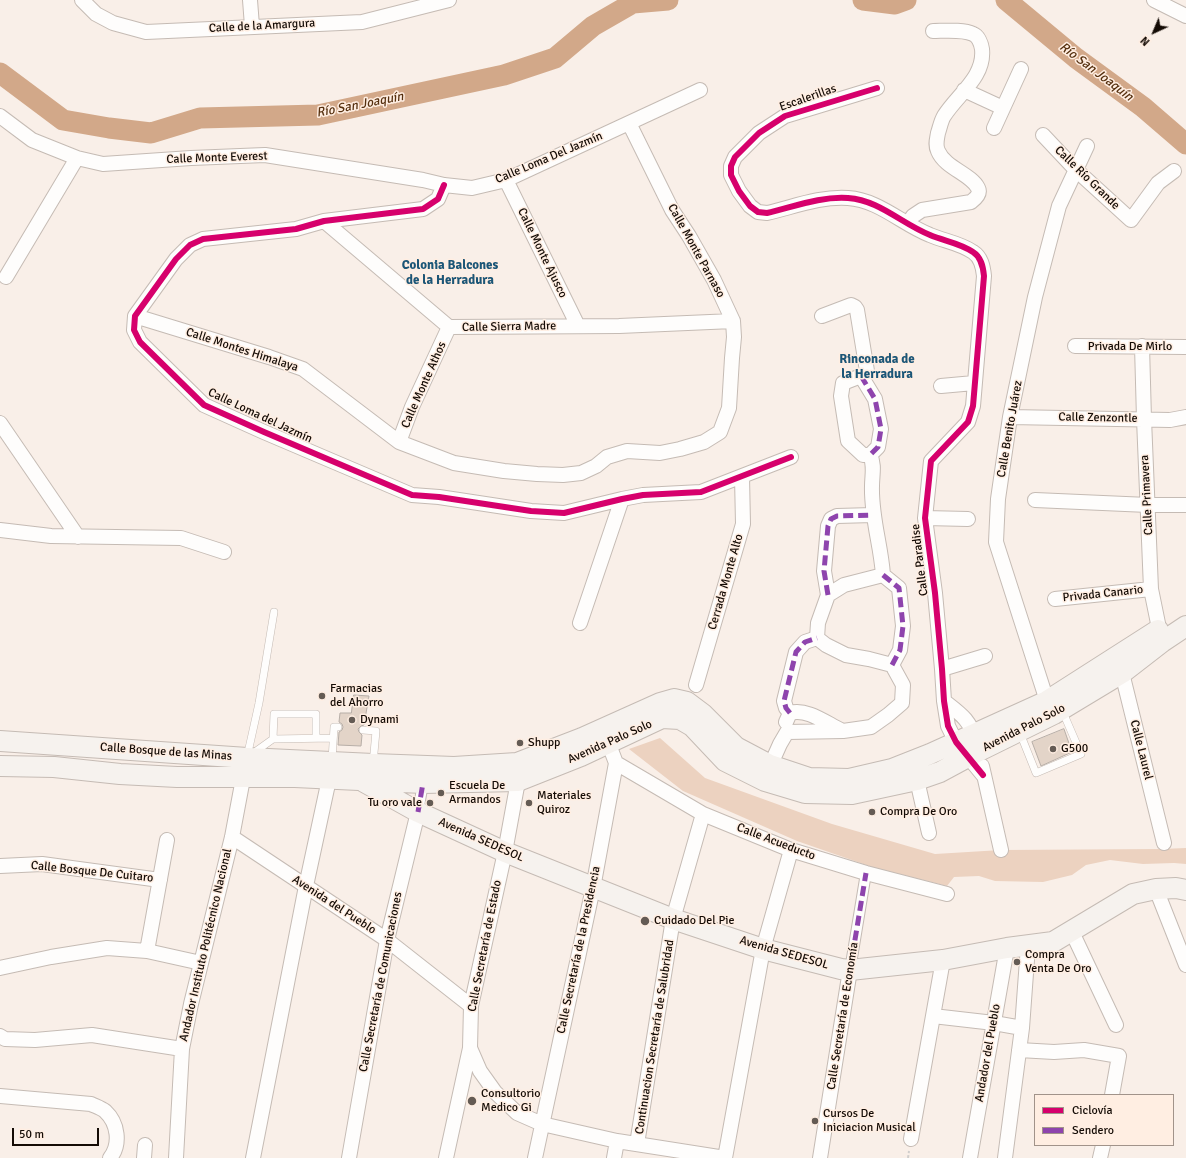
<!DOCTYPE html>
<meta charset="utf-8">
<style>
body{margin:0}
#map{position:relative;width:1186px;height:1158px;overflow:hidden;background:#f9efe8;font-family:Signika,sans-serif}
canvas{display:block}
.legend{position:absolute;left:1034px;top:1094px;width:140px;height:52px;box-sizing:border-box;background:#ffeee2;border:1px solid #a1938a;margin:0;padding:5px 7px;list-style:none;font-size:12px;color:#140b05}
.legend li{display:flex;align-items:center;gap:8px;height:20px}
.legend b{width:20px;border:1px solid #a1938a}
.north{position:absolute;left:1134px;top:12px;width:40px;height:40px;-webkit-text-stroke:3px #ffeee2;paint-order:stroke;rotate:224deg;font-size:11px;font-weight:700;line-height:16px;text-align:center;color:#140b05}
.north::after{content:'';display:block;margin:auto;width:14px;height:18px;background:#140b05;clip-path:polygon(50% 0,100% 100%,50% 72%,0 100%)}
.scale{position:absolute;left:12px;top:1128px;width:87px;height:18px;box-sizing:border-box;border:2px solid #140b05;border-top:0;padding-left:5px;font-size:12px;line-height:14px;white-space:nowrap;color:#140b05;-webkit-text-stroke:3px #ffeee2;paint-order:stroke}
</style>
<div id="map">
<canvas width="1186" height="1158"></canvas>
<ul class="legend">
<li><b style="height:5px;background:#d6006c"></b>Ciclovía</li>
<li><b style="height:5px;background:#8e44ad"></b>Sendero</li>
</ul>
<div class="north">N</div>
<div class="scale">50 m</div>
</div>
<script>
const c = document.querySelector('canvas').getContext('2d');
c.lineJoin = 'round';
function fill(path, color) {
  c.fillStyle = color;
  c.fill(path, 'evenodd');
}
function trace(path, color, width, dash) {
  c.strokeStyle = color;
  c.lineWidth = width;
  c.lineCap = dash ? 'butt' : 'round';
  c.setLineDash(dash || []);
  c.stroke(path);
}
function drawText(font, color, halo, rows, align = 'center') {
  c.font = font + ' Signika,sans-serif';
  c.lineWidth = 3;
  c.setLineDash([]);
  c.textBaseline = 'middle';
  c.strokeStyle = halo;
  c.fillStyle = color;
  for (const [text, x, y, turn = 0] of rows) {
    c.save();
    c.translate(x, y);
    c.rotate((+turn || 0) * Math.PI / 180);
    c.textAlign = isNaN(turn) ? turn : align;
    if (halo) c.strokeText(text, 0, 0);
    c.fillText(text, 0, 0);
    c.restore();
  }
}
fill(new Path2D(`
 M660 738 705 778 832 824 935 854 1001 850 1162 849 1186 848V864L1174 863 1143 864 1110 860 1086 865 1072 875 1043 882 995 881 979 876 954 877 947 886 872 867 797 841 683 791 629 749Z`), '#ecd2c0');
trace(new Path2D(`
 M863 0 895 4 906 0
 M1006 0 1076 58 1143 107 1186 144
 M0 73 63 120 109 128 151 133 200 118 318 115 504 75 555 58 593 26 633 3 668 0`), '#d2a889', 21);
const building = new Path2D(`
 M354 695 369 696 364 725 361 726 358 729 359 732 362 735 361 746 338 745 339 732 342 730 343 727 342 724 339 722 340 713H351Z
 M1064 729 1072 752 1041 766 1032 742Z`);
fill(building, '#e3d4c8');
trace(building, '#b7aea7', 1);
const service = new Path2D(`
 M363 730 376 731 373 764
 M1020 733 1036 773 1081 754 1062 710
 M316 738V714H274L273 739 333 738
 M252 754 273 739
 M247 757 259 703 274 612
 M332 760 334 727H338`);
const pedestrian = new Path2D(`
 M418 812 423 783
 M850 970 866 873`);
const minor = new Path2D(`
 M82 0 96 14 113 23 146 32 362 22 449 0
 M250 0 252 26
 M1154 0 1186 16
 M877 88 785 116 759 133 735 157 731 166V175L739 191 750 206 758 212 767 213C793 207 821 196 848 198 879 200 902 224 930 235 944 241 960 243 973 252 981 257 983 266 984 276L973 406 968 422 931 461 925 518 935 593 942 669 944 701 948 726 956 742 983 775
 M964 90 1003 108
 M0 116 32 140 77 158 103 164 191 158 265 155 423 180 444 185 472 188 506 180 700 90
 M994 128 1021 69
 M1043 135 1075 169 1131 220 1158 183 1174 171
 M506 180 578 326
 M444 185 438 199 423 209 324 221 296 229 203 239 190 245 176 259 135 316 134 330 140 342 204 405 264 432 412 495 439 497 531 511 564 513 622 499 643 495 701 492 791 457
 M324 221 449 327 619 326 733 321
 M908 223 913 216 922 210 971 202C975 199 981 194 978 188 971 174 945 168 938 151 935 145 937 139 938 133 940 127 941 121 944 116 958 94 985 77 982 49 981 43 978 36 973 34 963 29 943 31 933 31
 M6 277 77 158
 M135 316 269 357 303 369 399 442 454 463 504 471 537 474 563 475 581 473 596 466 607 457 627 451 660 453 680 449 704 442 720 432 729 408 732 358 734 337 733 321 714 280 689 236 672 210 629 123
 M822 316 851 305 855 307 857 310 867 371 861 376 843 383 841 396 848 441 863 455H870C875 465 872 475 872 486 871 517 881 545 883 575
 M1075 346 1186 347
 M1142 346 1144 419 1151 589 1161 638
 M861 376 875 399 881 429 878 447 870 455
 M941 386 974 383
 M1010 417 1170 420 1186 417
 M0 423 78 537
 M399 442 412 407 449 327
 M1035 500 1148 505H1186
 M925 518 968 519
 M0 530 51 536 181 538 224 552
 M883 575 899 588 903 626 900 650 892 665
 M828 595 824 571 828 526 831 519 837 516 873 515
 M1055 599 1151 589
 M580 623 622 499
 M1117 667 1122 673 1164 843
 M942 669 985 656
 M696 685 743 524 742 477
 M944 701C962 715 969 719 977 742
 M1051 709 1047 701 996 542 998 499 1010 417 1035 297 1059 206 1087 146
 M790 713 786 708 784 701 796 652 805 642 817 638
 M786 722 790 713C807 708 826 723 841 730
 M787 732 843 731 871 727 888 715 902 703 903 685 892 665 869 659 846 655 826 645 817 638 818 623 828 595 844 585 883 575
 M616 763 703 814 791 850 866 873 947 894
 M982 766 1001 850
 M767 773 780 744 787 732
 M917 780 929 833
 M232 837 387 940 471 1006
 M0 866 42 864 160 880
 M1156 889 1186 965
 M1072 932 1116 1025
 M147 951 167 840
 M0 968 51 957 107 948 147 951 201 963
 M933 1016 994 1023 1022 1028
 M0 1036 5 1039 35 1040 92 1035 182 1049
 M470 1048 480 1071 495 1092 517 1113 542 1124 617 1141 725 1158
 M1019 1050 1054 1052 1084 1050 1119 1056 1112 1095
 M0 1096 91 1104C95 1106 101 1108 105 1111 118 1123 121 1144 110 1158
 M911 1139 943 960
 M637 1144 673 919 703 814
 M144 1158 145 1145
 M176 1158 182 1049 191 1004 232 837 245 768
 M253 1158 306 886 331 770
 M349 1158 387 940 418 812
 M446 1158 470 1048 471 1006 505 852 518 781
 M535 1158 593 888 616 763 608 742
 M614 1158 617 1141
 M725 1158 763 949 791 850
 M820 1158 850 970
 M970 1158 1007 948
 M1005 1158 1022 1028 1028 946
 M1100 1158 1103 1145`);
const secondary = new Path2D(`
 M0 741 247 758 373 764 454 767 517 763 582 738 660 703 674 699 687 702 703 714 736 747 770 765 809 778 849 779 892 769 930 754 1047 701 1158 630
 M0 766 54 767 120 774 177 777H295L423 783 518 781 581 756 662 718 680 719 692 726 725 761 765 781 805 793 852 794 917 780 940 772 979 751 1054 714 1122 673 1162 642 1186 626
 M364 782 418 812 505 852 673 919 763 949 841 969 850 970 943 960 1007 948 1053 942 1133 894 1156 889 1176 888 1186 890`);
trace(service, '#c5bbb4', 8);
trace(pedestrian, '#c5bbb4', 12);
trace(minor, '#c5bbb4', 16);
trace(secondary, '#c5bbb4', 22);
trace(new Path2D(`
 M908 1158 909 1151`), '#d0cecc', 2, [3, 2]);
trace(service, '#fefdfc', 7);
trace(pedestrian, '#fefdfc', 10);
trace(minor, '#fefdfc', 14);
trace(secondary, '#f6f2ee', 20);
trace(new Path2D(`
 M861 376 875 399 881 429 878 447 870 455
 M883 575 899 588 903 626 900 650 892 665
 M828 595 824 571 828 526 831 519 837 516 873 515
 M790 713 786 708 784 701 796 652 805 642 817 638
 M418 812 423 783
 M850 970 866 873`), '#8e44ad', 5, [10, 5]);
trace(new Path2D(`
 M877 88 785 116 759 133 735 157 731 166V175L739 191 750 206 758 212 767 213C793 207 821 196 848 198 879 200 902 224 930 235 944 241 960 243 973 252 981 257 983 266 984 276L973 406 968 422 931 461 925 518 935 593 942 669 944 701 948 726 956 742 983 775
 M444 185 438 199 423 209 324 221 296 229 203 239 190 245 176 259 135 316 134 330 140 342 204 405 264 432 412 495 439 497 531 511 564 513 622 499 643 495 701 492 791 457`), '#d6006c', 6);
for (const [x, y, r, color] of [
 [322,696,4,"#645b54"],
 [352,720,4,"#645b54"],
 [520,743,4,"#645b54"],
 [1053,749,4,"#645b54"],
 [441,793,4,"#645b54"],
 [430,803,4,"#645b54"],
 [529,803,4,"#645b54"],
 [872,812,4,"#645b54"],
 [645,921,5,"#645b54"],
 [1017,962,4,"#645b54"],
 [472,1101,5,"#645b54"],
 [815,1121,4,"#645b54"]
]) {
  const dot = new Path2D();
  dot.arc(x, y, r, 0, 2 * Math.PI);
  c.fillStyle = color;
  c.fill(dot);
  trace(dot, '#ffeee2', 1.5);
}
drawText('12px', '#140b05', '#ffeee2', [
 ["Calle de la Amargura",262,26,-3],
 ["Escalerillas",808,98,-19],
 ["Calle Monte Everest",217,158,-2],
 ["Calle Loma Del Jazmín",549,158,-23],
 ["Calle Río Grande",1087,178,44],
 ["Calle Monte Parnaso",696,251,61],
 ["Calle Monte Ajusco",542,253,64],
 ["Calle Sierra Madre",509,327,-1],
 ["Privada De Mirlo",1130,347],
 ["Calle Montes Himalaya",242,350,18],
 ["Calle Monte Athos",424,385,-66],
 ["Calle Loma del Jazmín",260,416,25],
 ["Calle Zenzontle",1098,418,1],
 ["Calle Benito Juárez",1010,429,-80],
 ["Calle Primavera",1147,495,-93],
 ["Calle Paradise",920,560,-97],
 ["Cerrada Monte Alto",726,582,-74],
 ["Privada Canario",1103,594,-6],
 ["Avenida Palo Solo",1024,728,-27],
 ["Avenida Palo Solo",610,742,-24],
 ["Calle Laurel",1141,750,76],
 ["Calle Bosque de las Minas",166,752,4],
 ["Avenida SEDESOL",481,840,24],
 ["Calle Acueducto",776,842,21],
 ["Calle Bosque De Cuitaro",92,872,6],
 ["Avenida del Pueblo",334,905,33],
 ["Andador Instituto Politécnico Nacional",206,945,-77],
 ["Calle Secretaría de Estado",485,946,-79],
 ["Calle Secretaría de la Presidencia",579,950,-78],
 ["Avenida SEDESOL",784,953,16],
 ["Calle Secretaría de Comunicaciones",381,982,-79],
 ["Calle Secretaría de Economía",843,1016,-81],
 ["Continuacion Secretaría de Salubridad",655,1037,-81],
 ["Andador del Pueblo",988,1053,-80]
]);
drawText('12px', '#140b05', '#ffeee2', [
 ["Farmacias",330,689],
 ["del Ahorro",330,703],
 ["Dynami",360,720],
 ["Shupp",528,743],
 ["G500",1061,749],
 ["Escuela De",449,786],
 ["Armandos",449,800],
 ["Materiales",537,796],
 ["Quiroz",537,810],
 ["Tu oro vale",422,803,"right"],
 ["Compra De Oro",880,812],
 ["Cuidado Del Pie",654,921],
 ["Compra",1025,955],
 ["Venta De Oro",1025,969],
 ["Consultorio",481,1094],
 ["Medico Gi",481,1108],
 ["Cursos De",823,1114],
 ["Iniciacion Musical",823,1128]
], 'left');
drawText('italic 13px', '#56300f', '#ffeee2', [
 ["Río San Joaquín",1096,72,37],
 ["Río San Joaquín",360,105,-11]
]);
drawText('bold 13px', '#1c5677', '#ffeee2', [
 ["Colonia Balcones",450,266],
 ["de la Herradura",450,281],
 ["Rinconada de",877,360],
 ["la Herradura",877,375]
]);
</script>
